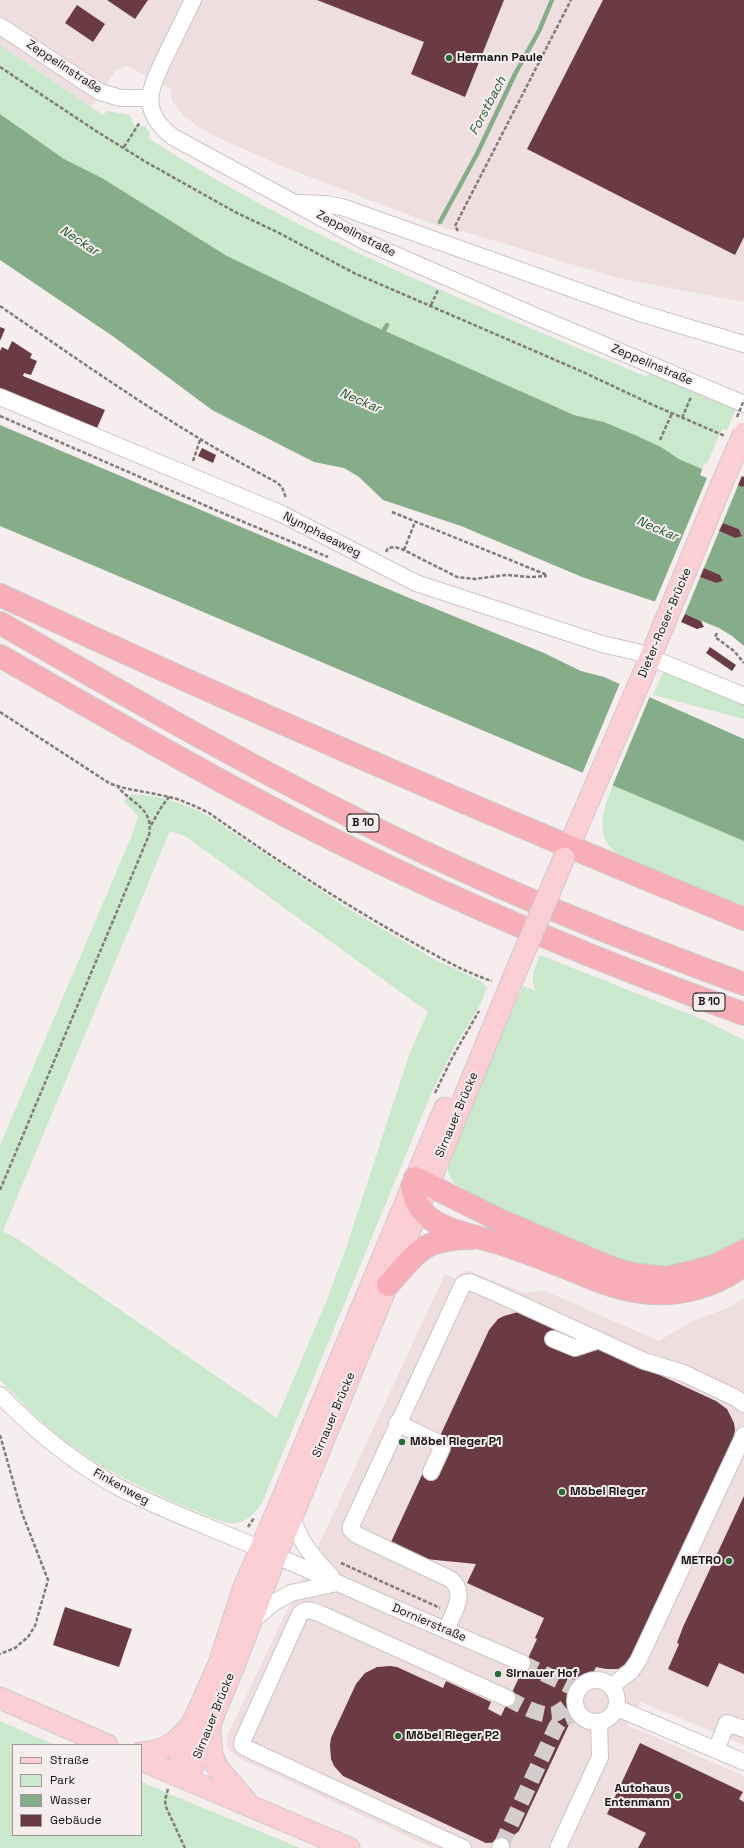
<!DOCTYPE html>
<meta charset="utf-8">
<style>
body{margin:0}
#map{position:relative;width:744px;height:1848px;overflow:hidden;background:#f6eeee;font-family:"Space Grotesk",sans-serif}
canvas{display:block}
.legend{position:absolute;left:12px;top:1744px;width:130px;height:92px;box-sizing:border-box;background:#f6eeee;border:1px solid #9c9696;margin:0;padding:5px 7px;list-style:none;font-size:12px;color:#151313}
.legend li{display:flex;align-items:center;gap:8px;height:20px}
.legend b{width:20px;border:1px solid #9c9696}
</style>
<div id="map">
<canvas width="744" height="1848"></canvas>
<ul class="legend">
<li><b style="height:5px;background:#faced3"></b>Straße</li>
<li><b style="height:11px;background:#cae9cc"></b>Park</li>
<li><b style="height:11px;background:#86ad89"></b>Wasser</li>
<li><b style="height:11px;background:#6a3b42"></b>Gebäude</li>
</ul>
</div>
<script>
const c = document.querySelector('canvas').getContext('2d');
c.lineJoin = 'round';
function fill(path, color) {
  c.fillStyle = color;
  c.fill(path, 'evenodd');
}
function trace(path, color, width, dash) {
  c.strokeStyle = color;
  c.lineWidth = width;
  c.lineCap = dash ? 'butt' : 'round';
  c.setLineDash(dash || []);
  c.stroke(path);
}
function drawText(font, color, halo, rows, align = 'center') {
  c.font = font + ' "Space Grotesk",sans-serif';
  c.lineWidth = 4;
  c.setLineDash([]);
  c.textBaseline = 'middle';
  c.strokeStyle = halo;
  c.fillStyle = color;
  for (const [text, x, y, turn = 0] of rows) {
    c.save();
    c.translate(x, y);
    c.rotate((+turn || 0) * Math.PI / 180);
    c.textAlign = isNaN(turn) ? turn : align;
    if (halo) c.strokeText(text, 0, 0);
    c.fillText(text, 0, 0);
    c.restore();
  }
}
fill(new Path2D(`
 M0 0H744V302L617 278 469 233 448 229 425 221 284 167 210 134 198 127 183 115 172 101 171 89 127 66 116 70 91 107 0 45Z
 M463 1271H468L526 1293 543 1290 659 1341 690 1322 730 1307 744 1298V1745L641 1702 627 1727 637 1729 744 1776V1848H432L239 1758 228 1749 227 1736 331 1519 445 1274 456 1278Z`), '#efdee0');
fill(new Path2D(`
 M0 45 103 115 107 111 130 115 134 125 145 126 150 134 148 138C303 239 477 305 647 377L650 372 736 409 727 430 722 429 707 464 705 463 702 469 679 459 662 448 635 435 604 422 572 414 356 318 227 256 102 178 64 159 0 114Z
 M664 670 744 703V719L653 695Z
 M613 785 744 841V909L621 857C593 837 602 812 613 785Z
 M131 794C158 795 184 803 208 816L347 908 432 958 481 981 487 988 480 1005 454 1048 431 1094 262 1503C256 1512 248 1521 237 1523 224 1525 208 1516 196 1511 149 1492 103 1470 62 1439 40 1421 20 1401 0 1380V1145L132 835 138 816 124 801ZM170 831 185 836 428 1012 410 1052 346 1248 326 1302 277 1418 19 1240 3 1231Z
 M540 955 704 1020 744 1040V1244L716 1260 650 1269 613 1259 497 1208 454 1183 448 1172V1165L467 1113 523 986 536 991C529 978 535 968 540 955Z
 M0 1721 55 1745H13V1835H141V1782L300 1848H0Z`), '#cae9cc');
fill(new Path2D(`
 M0 114 64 159 102 178 227 256 356 318 574 415 604 422 635 435 661 447 679 459 736 484 744 486V646L732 636 719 628 656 602 582 577 461 526 383 500 359 477 344 468 314 462 212 410 114 337 0 260ZM723 523 739 529 742 535 735 538 719 531ZM704 568 720 575 723 581 716 583 700 577Z
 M0 425 402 595 544 653 581 671 604 677 744 739V841L0 526Z`), '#86ad89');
fill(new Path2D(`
 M703 467 739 483 684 616 654 604 707 478 700 475Z
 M620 683 650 696 612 787 582 774Z`), '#f6eeee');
trace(new Path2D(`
 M440 222 477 154 515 74 539 31 552 0
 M384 330 387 325`), '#86ad89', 4.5);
fill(new Path2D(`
 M107 0H148L135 19Z
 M317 0H504L465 97 411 74 424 42Z
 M603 0H744V237L735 255 527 149Z
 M77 5 105 24 93 42 65 23Z
 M0 327 5 329 0 341Z
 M12 341 32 354 30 358 37 361 31 375 24 373 23 376 105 410 97 428 0 388V351L2 347 8 350Z
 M202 448 216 455 213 463 198 456Z
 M742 476 744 477V486L742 487 738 485Z
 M723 523 739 529 742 536 735 538 719 531Z
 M704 568 720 575 723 581 716 583 700 577Z
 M685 614 701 621 704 627 697 629 681 622Z
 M710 647 736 665 732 671 706 653Z
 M518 1312 532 1316 716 1401 727 1409 734 1423 735 1430 732 1444 634 1655 627 1663 618 1669H606L596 1667 519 1831 508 1840 501 1842 486 1843 343 1776 334 1766 331 1759 330 1745 331 1738 356 1684 365 1673 377 1667 390 1666 397 1667 443 1688 446 1681 491 1702 488 1709 501 1716 537 1639 535 1638 544 1618 467 1583 476 1564 385 1555 489 1330 498 1319 504 1316Z
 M744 1496V1674L719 1663 708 1687 668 1669 679 1644 677 1643 683 1627Z
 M65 1607 132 1629 119 1667 53 1645Z
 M640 1743 743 1792 739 1799 744 1802V1848H638L646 1833 607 1814Z`), '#6a3b42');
trace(new Path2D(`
 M522 1663 578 1690
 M507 1698C519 1704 545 1720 557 1713 563 1710 569 1704 575 1700
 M501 1846 556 1727 561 1720 578 1713`), '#d4cdcd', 16, [16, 8]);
const minor = new Path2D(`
 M193 0C184 18 176 35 167 53 151 87 137 109 173 137L366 242 533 315 744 404
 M0 26 100 92 121 98H150
 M299 203 325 204 342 207 640 313 744 344
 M0 397 282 514 416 583 602 644 637 652 744 696
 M553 1339 575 1348 599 1340
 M0 1395C36 1432 77 1465 122 1489 167 1512 215 1529 261 1549 348 1588 435 1626 522 1663
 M397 1423 441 1444 442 1448 431 1472
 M292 1517C300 1542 313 1558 331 1576
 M252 1621 273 1603 291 1593 337 1583
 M446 1630C453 1613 468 1593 450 1579L357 1535 351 1530V1526L463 1284 470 1282 498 1294 644 1361 683 1373 736 1398 744 1404
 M575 1701a21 21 0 1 1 42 0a21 21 0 1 1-42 0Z
 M612 1686 631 1671 638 1661 744 1435
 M617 1708 744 1762
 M716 1750 727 1723 744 1729
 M463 1848 246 1748 242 1745 243 1740 300 1614C307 1606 317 1613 325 1616L507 1698
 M500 1848 501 1846
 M558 1848 600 1757 599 1722`);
const major = new Path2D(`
 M564 858 650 658 725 476
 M0 1698 107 1745
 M210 1731 212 1754 217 1767 247 1802
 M141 1753C162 1752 176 1744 189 1727
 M141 1760 349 1848
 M180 1776 188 1774 191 1770 203 1747 214 1714 234 1666 276 1556 512 981
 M180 1776 179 1764 186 1738 219 1664 244 1587 280 1504 445 1108`);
const highway = new Path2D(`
 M0 595C245 709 494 817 744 919
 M0 623C116 690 231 756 350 816 477 881 610 935 744 984
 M0 656C114 721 228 788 346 846 475 910 608 965 744 1014
 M415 1178 495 1218 609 1267 631 1274 666 1278 680 1275 712 1267 744 1251
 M412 1186C414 1199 419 1210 431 1219 450 1233 482 1237 505 1245 526 1252 546 1260 567 1268 591 1278 615 1289 642 1292 677 1297 717 1287 744 1264
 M388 1285C419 1251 421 1239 471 1238`);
trace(minor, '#ccc4c5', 18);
trace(major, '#cccbcb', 23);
trace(highway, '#cccbcb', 24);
trace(new Path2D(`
 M0 67 96 131 146 162 235 212 279 233 354 273 583 372 653 405 725 436
 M124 147 140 122
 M458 231 455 226 571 0
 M431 305 438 290
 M0 306C90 368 179 431 276 482L282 487 286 498
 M0 416 227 515 328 557
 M682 418 691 397
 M660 440 672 413
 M193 461 200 440
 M392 512 547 575
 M404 550 415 522
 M386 552 388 548 395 547 404 550 457 577 475 579 507 575 530 577 547 576
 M717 633 715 637 734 651 744 663
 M0 712 109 783C126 790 143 791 160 795 178 798 193 805 209 813 272 857 336 899 403 937 432 953 461 971 492 981
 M151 825 162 806 169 797
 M435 1093 452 1058 479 1011
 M0 1190 149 835C154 808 132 804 118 787
 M0 1435 22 1513 48 1580 35 1626 28 1637 15 1648 0 1654
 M248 1527 254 1518
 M341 1563 440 1608
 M168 1789 165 1800 166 1807 185 1848`), '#807b7b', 2.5, [4, 2]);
trace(minor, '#fff', 16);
trace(major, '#faced3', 21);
trace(highway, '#f7aeb6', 22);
const majorBridge = new Path2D(`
 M725 476 744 433
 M512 981 564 858`);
trace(majorBridge, '#cccbcb', 23, []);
trace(new Path2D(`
 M737 417 744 400`), '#807b7b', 2.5, [4, 2]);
trace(majorBridge, '#faced3', 21);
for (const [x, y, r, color] of [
 [449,58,4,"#286a34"],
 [402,1442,4,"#286a34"],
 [562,1492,4,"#286a34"],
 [729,1561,4,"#286a34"],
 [498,1674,4,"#286a34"],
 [398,1736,4,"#286a34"],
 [678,1796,4,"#286a34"]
]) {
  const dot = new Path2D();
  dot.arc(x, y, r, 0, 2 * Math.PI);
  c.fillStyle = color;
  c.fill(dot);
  trace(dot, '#f6eeee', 1.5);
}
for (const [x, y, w] of [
 [363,823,32],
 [709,1002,32]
]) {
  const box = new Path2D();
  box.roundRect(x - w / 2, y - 9, w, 18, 3);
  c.fillStyle = '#f6eeee';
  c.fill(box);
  trace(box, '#151313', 1);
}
drawText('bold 11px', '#151313', null, [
 ["B 10",363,823],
 ["B 10",709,1002]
]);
drawText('bold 12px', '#151313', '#f6eeee', [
 ["Hermann Paule",457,58],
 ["Möbel Rieger P1",410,1442],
 ["Möbel Rieger",570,1492],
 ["METRO",721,1561,"right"],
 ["Sirnauer Hof",506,1674],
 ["Möbel Rieger P2",406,1736],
 ["Autohaus",670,1789,"right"],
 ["Entenmann",670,1803,"right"]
], 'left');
drawText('12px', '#151313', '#f6eeee', [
 ["Zeppelinstraße",64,67,33],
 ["Zeppelinstraße",356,234,27],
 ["Zeppelinstraße",652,365,23],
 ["Nymphaeaweg",322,535,27],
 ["Dieter-Roser-Brücke",665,623,-67],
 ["Sirnauer Brücke",457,1115,-67],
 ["Sirnauer Brücke",334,1415,-67],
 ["Finkenweg",121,1487,29],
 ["Dornierstraße",429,1623,23],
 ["Sirnauer Brücke",214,1716,-68]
]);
drawText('italic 13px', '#1f5829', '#f6eeee', [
 ["Forstbach",488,106,-62],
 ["Neckar",79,241,33],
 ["Neckar",360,401,23],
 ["Neckar",657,529,23]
]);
</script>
